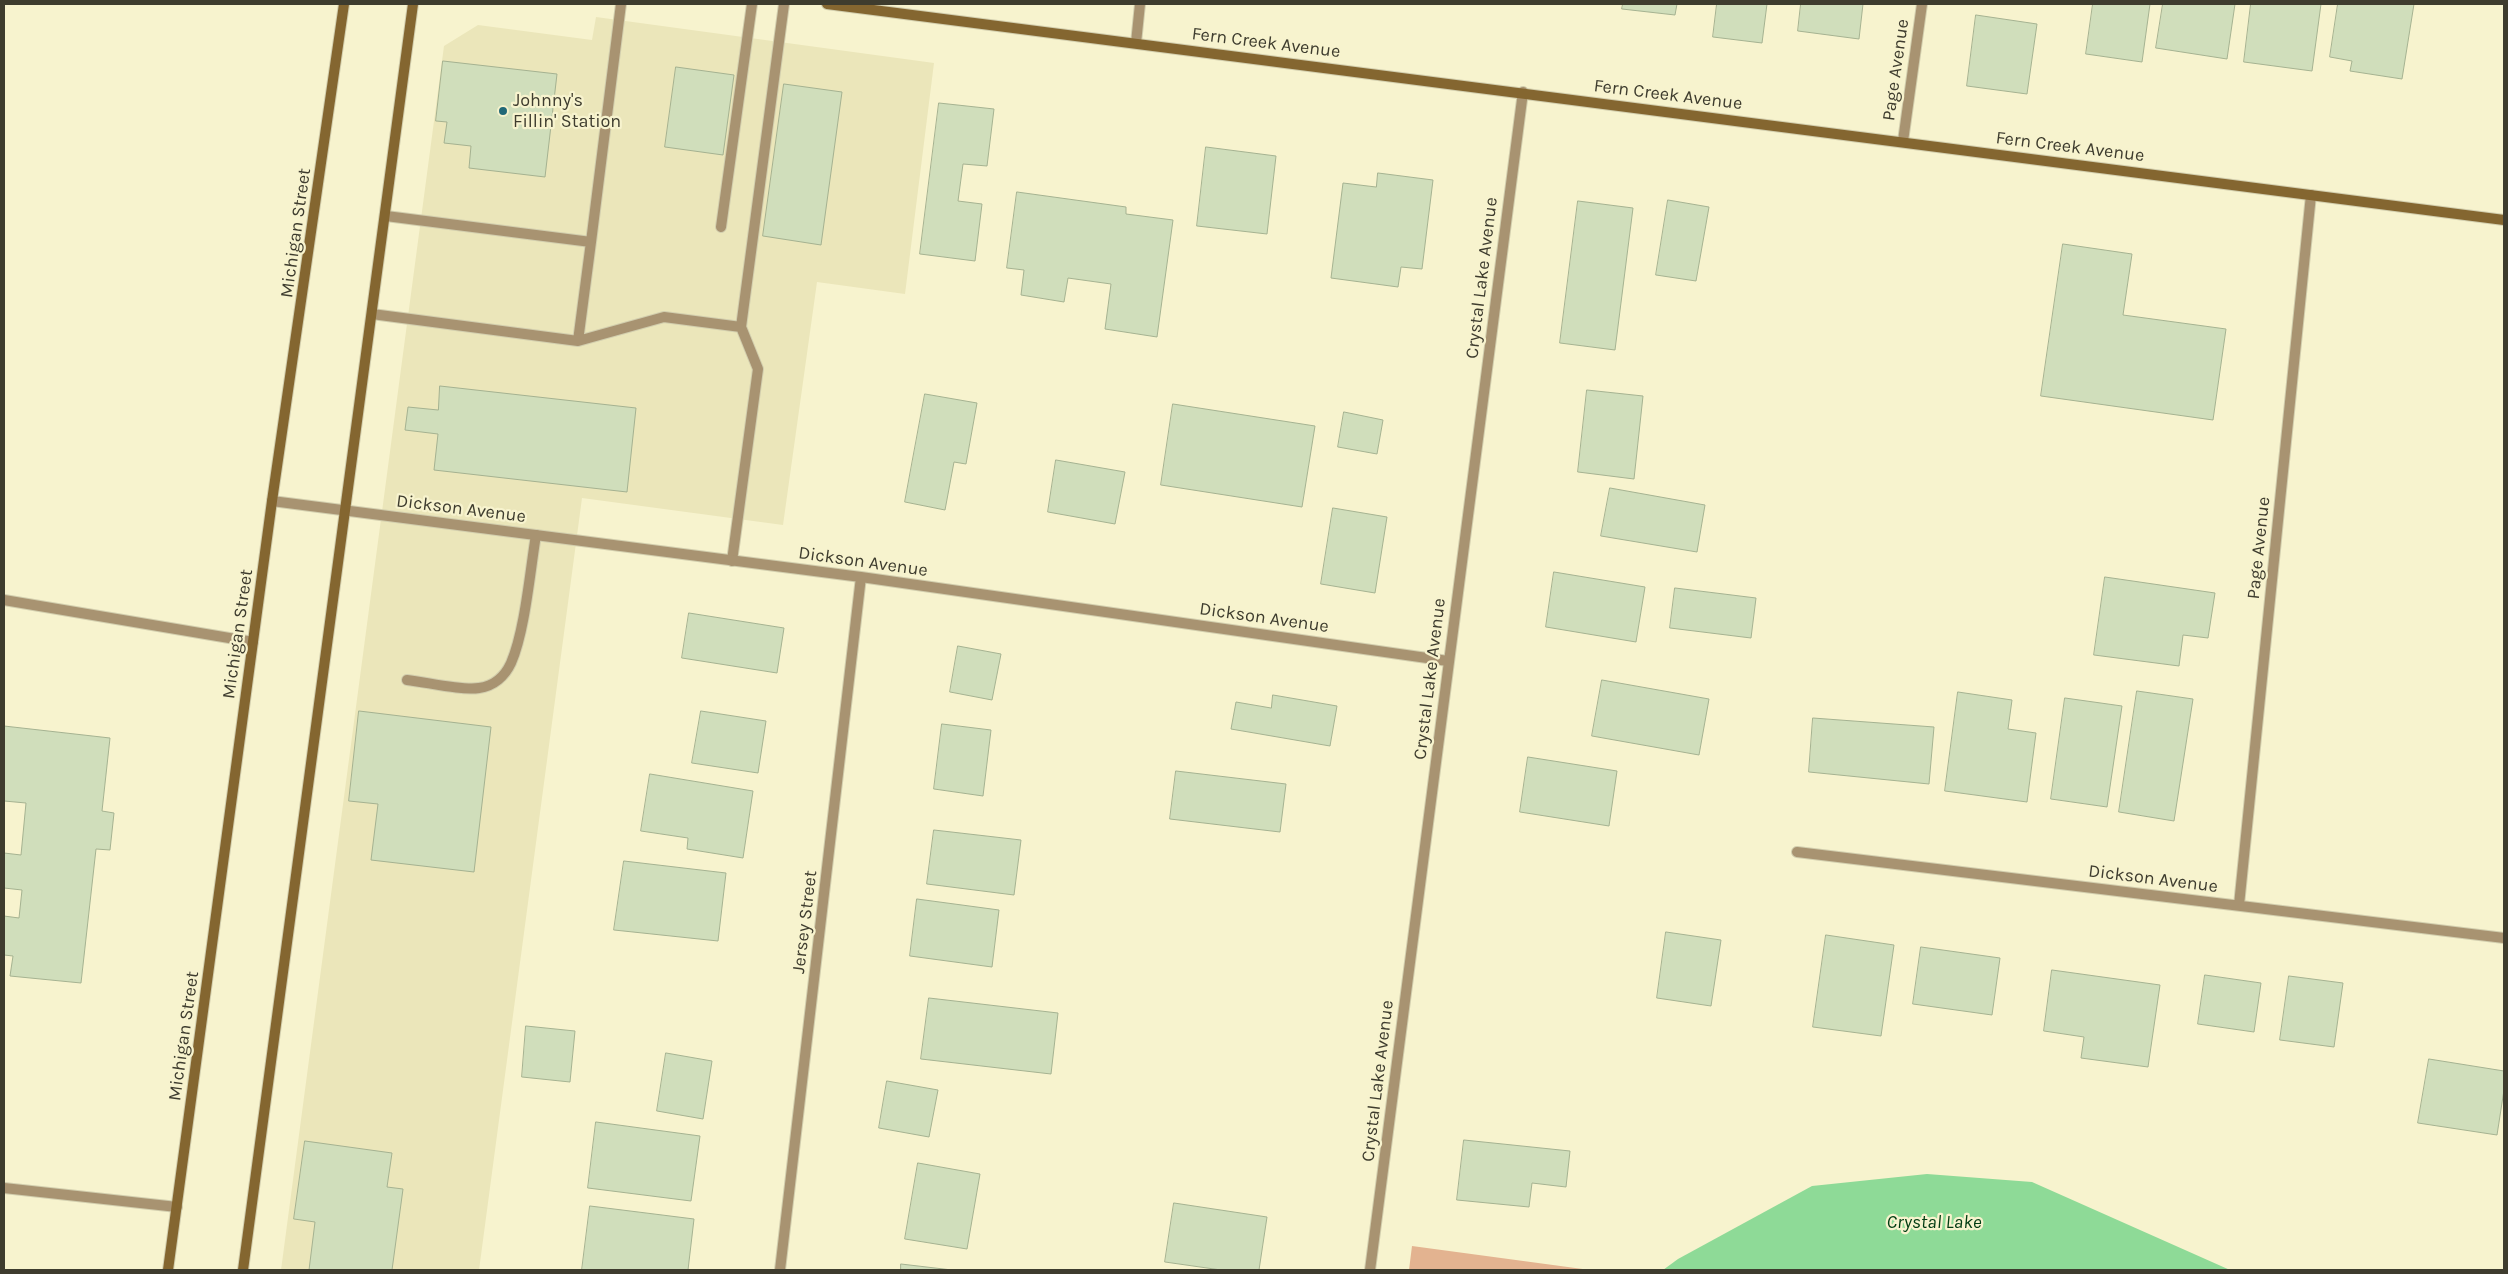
<!DOCTYPE html>
<style>
body{margin:0}
#map{position:relative;width:2508px;height:1274px;overflow:hidden;background:#f7f3ce;font-family:Karla,sans-serif}
canvas{display:block}
.frame{position:absolute;inset:0;border:5px solid #3e3c2e;pointer-events:none}
</style>
<div id="map">
<canvas width="2508" height="1274"></canvas>
<div class="frame"></div>
</div>
<script>
const c = document.querySelector('canvas').getContext('2d');
c.lineJoin = 'round';
function fill(path, color) {
  c.fillStyle = color;
  c.fill(path, 'evenodd');
}
function trace(path, color, width, dash) {
  c.strokeStyle = color;
  c.lineWidth = width;
  c.lineCap = dash ? 'butt' : 'round';
  c.setLineDash(dash || []);
  c.stroke(path);
}
function drawText(font, color, halo, rows, align = 'center') {
  c.font = font + ' Karla,sans-serif';
  c.lineWidth = 4.5;
  c.setLineDash([]);
  c.textBaseline = 'middle';
  c.strokeStyle = halo;
  c.fillStyle = color;
  for (const [text, x, y, turn = 0] of rows) {
    c.save();
    c.translate(x, y);
    c.rotate((+turn || 0) * Math.PI / 180);
    c.textAlign = isNaN(turn) ? turn : align;
    if (halo) c.strokeText(text, 0, 0);
    c.fillText(text, 0, 0);
    c.restore();
  }
}
fill(new Path2D(`
 M596 17 934 63 905 294 817 282 783 525 582 498 479 1270H281L444 46 478 25 592 40Z`), '#ebe6ba');
fill(new Path2D(`
 M1412 1246 1590 1270H1409Z`), '#e3b390');
fill(new Path2D(`
 M1927 1174 2032 1182 2230 1270H1663L1678 1259 1812 1186Z`), '#8eda97');
const building = new Path2D(`
 M1623 4H1677L1675 15 1622 9Z
 M1717 4H1767L1762 43 1713 37Z
 M1801 4H1863L1859 39 1798 31Z
 M2093 4H2150L2142 62 2086 54Z
 M2163 4H2235L2227 59 2156 48Z
 M2251 4H2321L2312 71 2244 62Z
 M2338 4H2414L2402 79 2350 71 2352 61 2330 57Z
 M1976 15 2037 24 2027 94 1967 86Z
 M443 61 557 74 545 177 469 168 471 146 444 143 447 122 436 121Z
 M676 67 734 75 723 155 665 147Z
 M784 84 842 92 821 245 763 236Z
 M939 103 994 109 987 166 963 164 958 201 982 204 975 261 920 254Z
 M1206 147 1276 156 1267 234 1197 226Z
 M1378 173 1433 180 1422 269 1401 267 1398 287 1331 278 1343 183 1376 187Z
 M1017 192 1126 207V214L1173 220 1157 337 1105 329 1111 284 1068 278 1064 302 1021 295 1024 270 1007 268Z
 M1668 200 1709 207 1696 281 1656 275Z
 M1578 201 1633 208 1615 350 1560 343Z
 M2063 244 2132 254 2123 315 2226 329 2213 420 2041 396Z
 M440 386 636 408 627 492 434 470 438 434 405 430 408 407 438 410Z
 M1587 390 1643 396 1634 479 1578 472Z
 M925 394 977 403 966 464 954 462 945 510 905 502Z
 M1173 404 1315 426 1302 507 1161 485Z
 M1344 412 1383 420 1377 454 1338 447Z
 M1056 460 1125 472 1115 524 1048 512Z
 M1610 488 1705 505 1697 552 1601 536Z
 M1333 508 1387 517 1375 593 1321 584Z
 M1554 572 1645 587 1636 642 1546 627Z
 M2105 577 2215 593 2208 638 2183 635 2179 666 2094 655Z
 M1675 588 1756 598 1751 638 1670 628Z
 M689 613 784 628 777 673 682 658Z
 M958 646 1001 654 992 700 950 692Z
 M1602 680 1709 699 1699 755 1592 736Z
 M2137 691 2193 699 2174 821 2119 812Z
 M1958 692 2012 700 2008 729 2036 733 2027 802 1945 791Z
 M1273 695 1337 706 1330 746 1231 729 1236 702 1271 708Z
 M2065 698 2122 706 2107 807 2051 799Z
 M359 711 491 727 474 872 371 860 378 804 349 801Z
 M701 711 766 721 758 773 692 763Z
 M1813 718 1934 727 1929 784 1809 772Z
 M942 724 991 730 983 796 934 789Z
 M4 726 110 738 102 811 114 813 110 850 96 849 81 983 10 976 13 956 4 955V916L19 918 22 890 4 888V853L21 855 26 803 4 801Z
 M1528 757 1617 771 1609 826 1520 812Z
 M1176 771 1286 784 1280 832 1170 819Z
 M650 774 753 791 743 858 687 849 688 838 641 831Z
 M934 830 1021 840 1014 895 927 884Z
 M624 861 726 873 718 941 614 930Z
 M917 899 999 910 992 967 910 956Z
 M1666 932 1721 940 1711 1006 1657 998Z
 M1826 935 1894 945 1881 1036 1813 1027Z
 M1921 947 2000 958 1992 1015 1913 1004Z
 M2052 970 2160 985 2148 1067 2081 1058 2084 1037 2044 1031Z
 M2205 975 2261 983 2254 1032 2198 1024Z
 M2289 976 2343 983 2334 1047 2280 1040Z
 M929 998 1058 1013 1051 1074 921 1059Z
 M526 1026 575 1031 570 1082 522 1077Z
 M666 1053 712 1061 703 1119 657 1111Z
 M2429 1059 2504 1071V1090L2497 1135 2418 1123Z
 M887 1081 938 1090 929 1137 879 1128Z
 M596 1122 700 1136 691 1201 588 1188Z
 M1464 1140 1570 1151 1566 1187 1532 1183 1529 1207 1457 1200Z
 M305 1141 392 1153 387 1187 403 1189 392 1270H309L315 1222 294 1219Z
 M918 1163 980 1174 967 1249 905 1239Z
 M1174 1203 1267 1217 1259 1270H1221L1165 1262Z
 M590 1206 694 1219 688 1270H582Z
 M901 1264 952 1270H901Z`);
fill(building, '#d0debb');
trace(building, '#a5b291', 1);
const lane = new Path2D(`
 M386 216 591 242 621 4
 M721 227 752 4
 M372 314 578 341 664 317 741 327
 M578 341 591 242
 M732 561 758 369 741 327 784 4
 M4 600 253 642
 M407 680C426 682 462 691 479 688 494 686 505 676 511 663 525 631 530 571 536 535
 M4 1188 177 1207`);
const street = new Path2D(`
 M1136 43 1140 4
 M1903 141 1922 4
 M272 501 861 577 1448 661
 M1797 852 2504 938
 M2239 905 2311 195
 M780 1270 861 577
 M1370 1270 1523 92`);
const secondary = new Path2D(`
 M827 4 2504 220
 M168 1270 272 501 344 4
 M243 1270 413 4`);
trace(lane, '#d2ceae', 12);
trace(street, '#d2ceae', 12);
trace(secondary, '#d2ceae', 12);
trace(lane, '#a89371', 10);
trace(street, '#a89371', 10);
trace(secondary, '#846630', 10);
for (const [x, y, r, color] of [
 [503,111,5,"#216877"]
]) {
  const dot = new Path2D();
  dot.arc(x, y, r, 0, 2 * Math.PI);
  c.fillStyle = color;
  c.fill(dot);
  trace(dot, '#f7f3ce', 2);
}
drawText('18px', '#3e3c2e', '#f7f3ce', [
 ["Fern Creek Avenue",1266,43,7],
 ["Page Avenue",1896,70,-82],
 ["Fern Creek Avenue",1668,95,7],
 ["Fern Creek Avenue",2070,147,7],
 ["Michigan Street",296,233,-82],
 ["Crystal Lake Avenue",1482,278,-83],
 ["Dickson Avenue",461,509,7],
 ["Page Avenue",2259,548,-84],
 ["Dickson Avenue",863,562,8],
 ["Dickson Avenue",1264,618,8],
 ["Michigan Street",238,634,-82],
 ["Crystal Lake Avenue",1430,679,-83],
 ["Dickson Avenue",2153,879,7],
 ["Jersey Street",805,922,-83],
 ["Michigan Street",184,1036,-82],
 ["Crystal Lake Avenue",1378,1081,-83]
]);
drawText('18px', '#3e3c2e', '#f7f3ce', [
 ["Johnny's",513,101],
 ["Fillin' Station",513,122]
], 'left');
drawText('italic 19px', '#013c12', '#f7f3ce', [
 ["Crystal Lake",1934,1223]
]);
</script>
